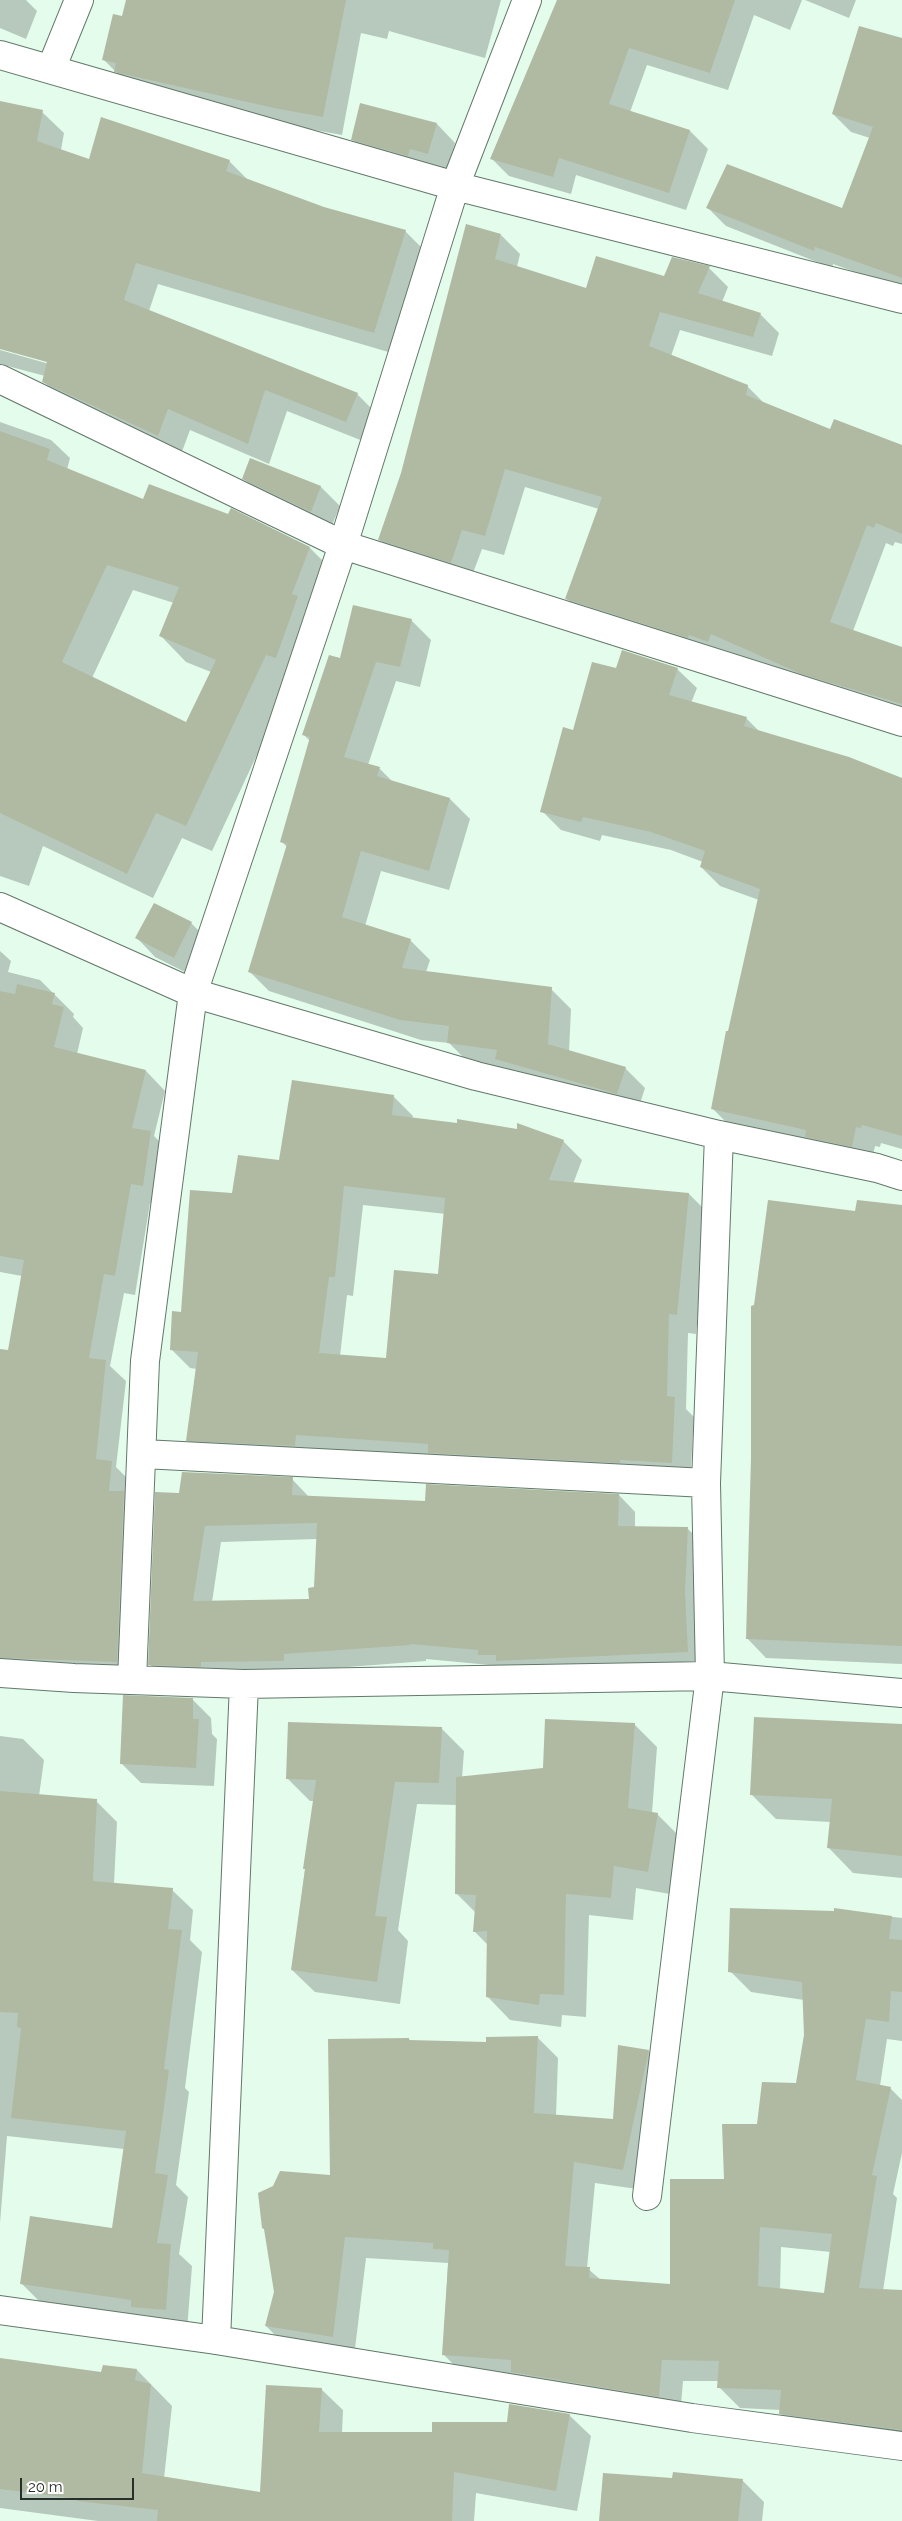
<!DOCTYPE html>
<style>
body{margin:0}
#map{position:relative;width:902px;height:2521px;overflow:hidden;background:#e4fceb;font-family:Raleway,sans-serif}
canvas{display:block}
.scale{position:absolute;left:20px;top:2478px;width:114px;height:22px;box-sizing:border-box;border:2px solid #262f29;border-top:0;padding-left:6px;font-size:15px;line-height:18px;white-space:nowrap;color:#262f29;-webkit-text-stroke:4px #fff;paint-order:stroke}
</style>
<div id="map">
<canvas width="902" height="2521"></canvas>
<div class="scale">20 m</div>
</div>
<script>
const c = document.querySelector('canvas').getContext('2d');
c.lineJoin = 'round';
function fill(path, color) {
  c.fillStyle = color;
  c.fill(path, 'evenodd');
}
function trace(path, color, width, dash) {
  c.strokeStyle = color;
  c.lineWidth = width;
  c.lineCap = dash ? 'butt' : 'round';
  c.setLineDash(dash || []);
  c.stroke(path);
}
fill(new Path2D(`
 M0 0H26L37 11 26 39 0 28Z
 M127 0H501L485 58 389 31 387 39 361 33 342 135 293 126 134 90 103 59 123 18Z
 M559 0H802L790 30 754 15 728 90 647 65 630 112 690 131 708 149 686 210 576 175 571 194 509 176 491 158Z
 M805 0H856L849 18Z
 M902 41V289L833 264 832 268 726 226 708 208 842 210 870 138 851 132 833 114Z
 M0 102 42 112 64 133 61 150 90 161H229L249 181 324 208 405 231 427 253 395 354 158 284 149 311 357 394 379 416 368 443 287 411 269 464 190 430 180 457 65 403 43 381 45 376 0 364V350L53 365 54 362 0 347Z
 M437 124 455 143 447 172 371 158 352 139Z
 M501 235 520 254 517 267 587 290 664 278 709 268 728 287 722 302 760 314 779 333 772 356 680 330 671 356 747 386 765 404 831 431 902 445V544L895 542 893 546 886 543 853 631 902 648V718L822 693 730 652 727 661 586 618 567 599 599 509 525 487 504 555 482 549 470 581 398 559 379 539Z
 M0 422 51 440 70 458 61 493 0 475Z
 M250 459 321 487 340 506 330 530 262 497 243 478Z
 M144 500 310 548 335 573 292 680 212 851 182 838 153 898 43 846 29 886 0 876V518ZM133 590 174 603 161 636 186 662 211 672 187 724 92 678Z
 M411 620 431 640 420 687 396 681 368 765 379 768 394 783 450 799 470 819 449 890 381 871 365 926 410 940 430 960 426 972 551 989 571 1009 569 1052 625 1068 645 1088 637 1113 516 1078 506 1068 469 1063 449 1043 421 1040 269 991 249 971 287 847 282 842 310 741 303 734 341 660Z
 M617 669H677L697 688 691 703 746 718 759 731 902 780V1149L881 1143 880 1147 875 1146 871 1165 732 1128 713 1109 759 900 720 886 701 867 703 862 671 850 602 835 600 841 561 830 542 811 573 732Z
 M154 904 191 923 210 942 193 976 155 957 137 938Z
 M0 951 11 961 8 972 40 980 74 1014 73 1017 83 1028 77 1054 146 1071 165 1091 154 1136 170 1152 162 1205 150 1203 135 1295 124 1293 110 1366 126 1381 116 1467 131 1482 136 1681 0 1671V1350L9 1351 22 1276 0 1272Z
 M394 1097 413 1116 412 1119 563 1141 582 1160 573 1184 689 1194 708 1213 696 1334 688 1333 686 1409 694 1417 690 1481 206 1459 187 1440 197 1369 190 1368 171 1349 182 1313 233 1195 280 1162ZM363 1205 446 1214 440 1276 387 1359 340 1356 347 1295 353 1296Z
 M902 1207V1664L766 1658 747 1638 856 1213Z
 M292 1479 309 1497 426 1502 619 1495 635 1512V1527L687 1528 703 1544 704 1668 496 1671 490 1665 426 1659V1661L166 1681 150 1664 180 1494ZM317 1539 315 1589 311 1600 212 1602 221 1542Z
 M192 1699 211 1718 212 1734 217 1739 214 1786 141 1783 122 1764Z
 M634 1724 657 1747 652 1813 657 1814 680 1837 670 1894 636 1888 633 1920 589 1915 586 2017 562 2015 561 2027 510 2020 488 1997V1945L474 1931 476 1913 456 1893 457 1805 417 1804 398 1930 408 1941 400 2004 315 1992 292 1970 314 1801H310L287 1778 441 1728 464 1751 462 1778 544 1769Z
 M902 1725V1878L853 1873 828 1847 831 1822 776 1819 751 1794Z
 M0 1736 23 1739 44 1760 39 1796 96 1801 117 1822 114 1884 172 1890 193 1910 190 1940 202 1952 185 2088 189 2092 176 2185 188 2197 179 2254 192 2266 187 2330 42 2304 21 2283 113 2230 124 2149 7 2136 0 2223Z
 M835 1910 902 1918V2041L887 2039 880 2086 890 2088 902 2100V2153L893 2194 897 2198 883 2291 902 2292V2448L801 2434 780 2413 781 2410 740 2408 719 2387V2381H683L680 2417 464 2375 443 2354 448 2263 366 2258 354 2357 287 2347 266 2326 332 2176 409 2039 411 2042 487 2043 537 2037 558 2058 556 2116 614 2121 648 2051 669 2072 644 2190 595 2183 587 2268 601 2280 671 2286 725 2181 758 2125 797 2084 805 2035 804 2000 751 1992 730 1971 835 1913ZM781 2247 831 2252 825 2295 780 2290Z
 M0 2359 102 2373 137 2370 172 2406 164 2478 262 2494 321 2389 343 2410 342 2433 433 2434 569 2415 591 2436 577 2511 476 2493 474 2521H98L0 2508Z
 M674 2480H742L764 2502 762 2521H600Z`), '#0003');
fill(new Path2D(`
 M126 0H346L323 117 274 108 114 72 116 63 102 60 113 14 122 16Z
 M557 0H735L710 73 629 48 609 104 690 130 669 193 559 158 553 177 490 159Z
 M859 26 902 38V278L815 247 814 251 706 208 727 164 842 208 873 127 832 114Z
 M0 101 43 110 37 141 89 159 101 117 230 160 226 171 324 207 406 230 374 333 136 263 124 300 358 393 346 422 265 390 248 444 168 409 158 436 42 382 47 362 0 349Z
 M360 103 437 123 428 154 410 149 408 156 351 140Z
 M466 224 501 234 495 259 586 288 596 256 664 276 672 257 710 266 698 293 761 313 753 337 660 312 649 346 748 385 746 395 830 429 834 419 902 445V534L876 523 874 528 867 525 830 622 902 647V704L801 674 711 634 708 642 689 635 688 638 565 599 602 497 505 469 485 536 462 530 451 563 378 540 401 473Z
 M0 431 50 449 47 460 143 499 149 484 228 514 231 508 310 547 292 594 298 596 276 658 266 655 186 826 156 813 127 874 0 813ZM107 565 179 587 159 636 216 660 186 722 62 662Z
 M250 458 321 486 311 512 242 479Z
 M353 605 412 619 400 667 376 662 344 757 380 767 377 776 450 798 429 871 361 851 342 917 411 939 402 968 552 987 548 1044 626 1067 617 1094 495 1059 497 1050 447 1043 449 1026 400 1020 248 972 287 844 280 842 310 737 302 735 329 655 340 658Z
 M622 650 678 668 669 695 747 717 744 726 849 757 902 778V1136L862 1125 861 1128 856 1127 852 1147 805 1137 806 1130 711 1109 726 1031H728L760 889 700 867 705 851 651 832 583 817 581 822 540 812 563 727 573 730 592 662 616 668Z
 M154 903 192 922 174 958 135 938Z
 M17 984 55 993 52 1004 64 1007 54 1047 146 1070 132 1128 151 1131 143 1186 131 1184 115 1276 104 1274 89 1358 106 1360 96 1459 112 1461 109 1491H124L117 1662 0 1658V1349L8 1350 24 1260 0 1256V991L15 994Z
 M292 1080 394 1095 392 1115 457 1123V1119L517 1129V1123L564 1140 549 1180 689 1193 677 1315 669 1314 667 1396 675 1397 672 1463 620 1460V1463L428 1453V1444L296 1435 295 1446 186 1441 198 1352 170 1350 172 1311 181 1312 190 1190 232 1193 238 1155 279 1160ZM344 1186 445 1198 438 1274 394 1270 386 1358 319 1353 329 1277H335Z
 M768 1200 855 1211 857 1200 902 1205V1646L746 1639 751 1458V1306L754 1305Z
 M182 1472 293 1477 292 1495 425 1501 426 1484 619 1494 618 1526 688 1527 685 1592 688 1652 496 1661V1655H478V1650L410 1644 411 1645 284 1654V1661L201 1662V1667L148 1665 155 1492 179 1493ZM317 1523 314 1587 308 1588 309 1599 193 1601 205 1526Z
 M123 1695 193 1698V1719H199L196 1768 120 1764Z
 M754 1717 902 1724V1856L827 1848 832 1799 750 1795Z
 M545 1719 635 1723 628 1808 658 1813 648 1872 614 1866 611 1898 566 1894 564 1995 540 1994 539 2005 486 1997 487 1931 473 1932 476 1895 455 1894 456 1777 543 1768Z
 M288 1722 442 1727 439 1783 395 1782 375 1916 387 1917 377 1982 291 1970 305 1869H303L316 1780 286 1779Z
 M0 1791 97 1799 93 1881 173 1888 168 1929 182 1930 164 2069 169 2070 155 2173 168 2175 157 2243 171 2244 166 2310 131 2307V2300L20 2284 30 2216 112 2228 126 2131 11 2118 21 2028 17 2027 18 2013 0 2012Z
 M730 1908 834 1911V1908L892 1916 889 1939 902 1940V1992L891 1991 889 2022 866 2019 856 2080 891 2087 872 2175 877 2176 859 2288 902 2290V2430L779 2414 781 2390 717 2388 719 2361 662 2360 659 2397 511 2372V2360L442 2355 449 2250 433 2249V2243L345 2237 333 2337 265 2326 274 2292 264 2229 262 2228 258 2193 273 2186 280 2171 330 2175 328 2039 409 2038V2040L486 2042V2037L538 2036 534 2113 613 2119 618 2045 649 2050 623 2170 574 2162 565 2266 590 2267 589 2278 670 2284V2179H724L722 2124H757L762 2082 796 2083 804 2035 802 1982 728 1972ZM760 2227 832 2234 824 2293 758 2286Z
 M0 2358 101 2372 103 2365 137 2369 135 2380 151 2384 142 2473 260 2492 266 2385 322 2388 319 2432H432V2422H507L509 2404 570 2414 556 2491 454 2472 452 2521H157L158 2510 77 2501V2499L0 2489Z
 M673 2472 743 2479 738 2521H599L603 2473 672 2478Z`), '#b0b9a2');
const minor = new Path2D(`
 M0 55 455 186 902 299
 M51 69 79 0
 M0 379 343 545 902 722
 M0 907 193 993 476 1076 719 1135 877 1168 902 1176
 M143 1454 706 1483
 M0 1673 74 1678 244 1684 710 1676 902 1693
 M132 1680 145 1361 193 993 343 545 455 186 527 0
 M647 2196 710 1676 706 1483 719 1135
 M0 2310 216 2340 692 2418 902 2446
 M216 2340 244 1684`);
trace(minor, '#63786a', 30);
trace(minor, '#fff', 28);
</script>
